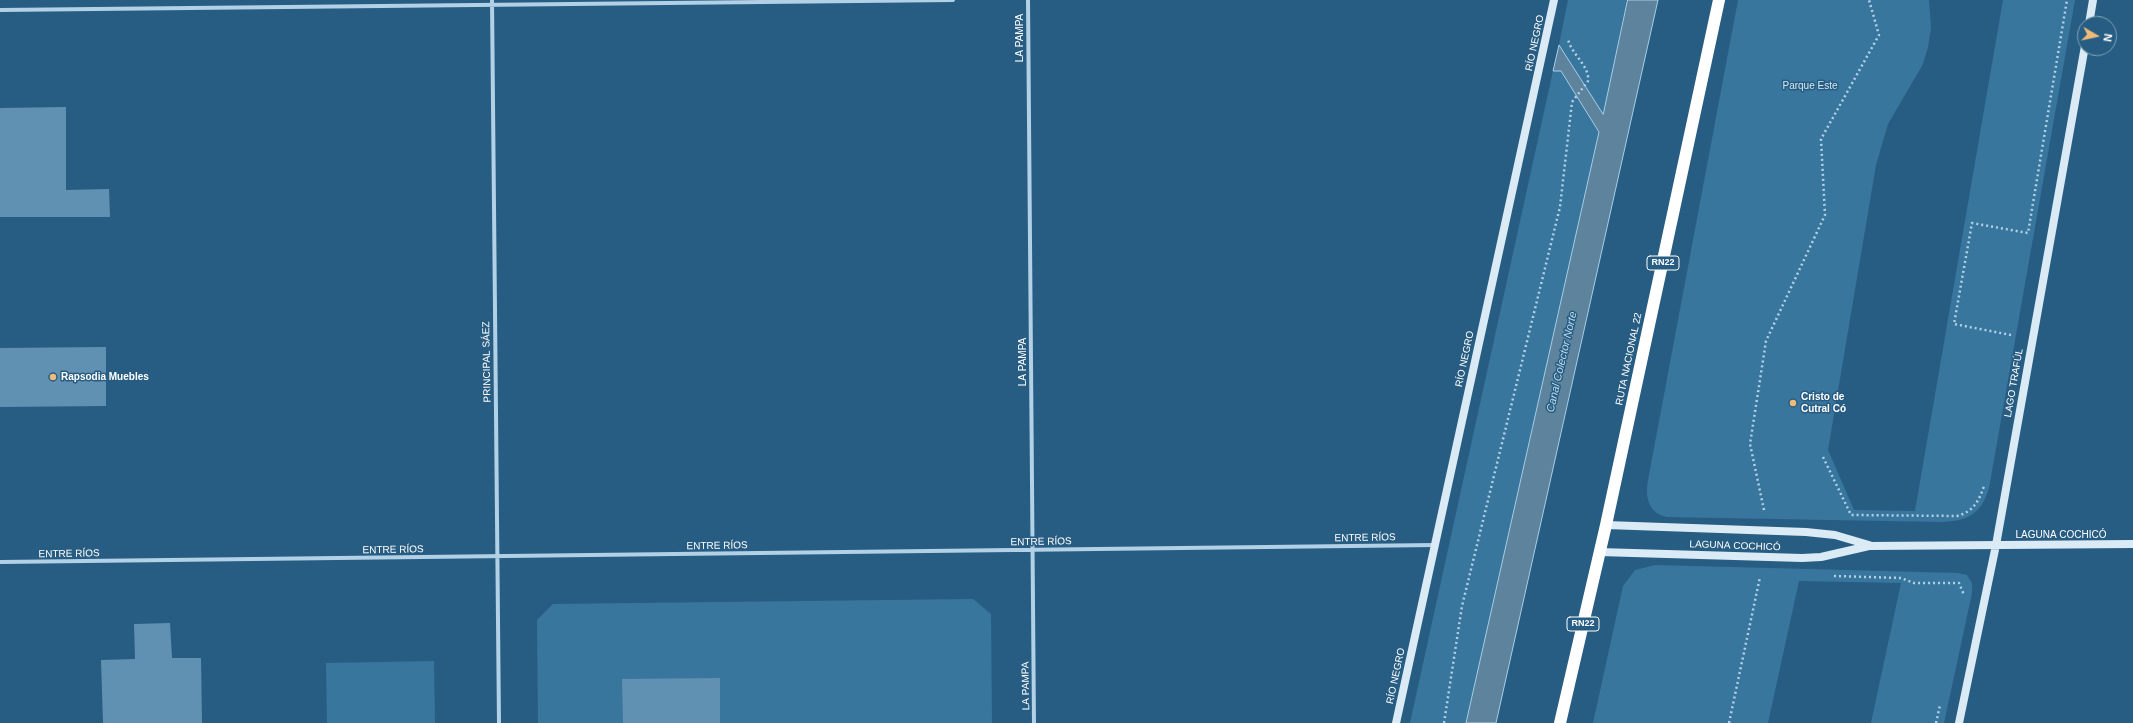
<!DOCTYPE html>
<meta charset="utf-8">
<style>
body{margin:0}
#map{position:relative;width:2133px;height:723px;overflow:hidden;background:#285d83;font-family:Helvetica,sans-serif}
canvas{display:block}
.north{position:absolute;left:2077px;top:16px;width:40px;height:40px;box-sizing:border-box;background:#285d83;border:1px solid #7e9eb5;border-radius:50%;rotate:99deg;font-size:11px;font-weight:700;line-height:16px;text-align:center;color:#fff}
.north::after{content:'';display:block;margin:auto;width:14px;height:18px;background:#eebb78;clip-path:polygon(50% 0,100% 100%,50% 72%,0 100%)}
</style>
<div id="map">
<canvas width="2133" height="723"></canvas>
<div class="north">N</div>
</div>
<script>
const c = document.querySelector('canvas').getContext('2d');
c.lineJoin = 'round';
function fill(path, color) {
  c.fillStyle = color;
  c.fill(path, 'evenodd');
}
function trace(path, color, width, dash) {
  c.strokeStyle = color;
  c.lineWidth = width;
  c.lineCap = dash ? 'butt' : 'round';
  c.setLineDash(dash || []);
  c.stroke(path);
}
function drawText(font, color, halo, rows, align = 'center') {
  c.font = font + ' Helvetica,sans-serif';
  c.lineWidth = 3;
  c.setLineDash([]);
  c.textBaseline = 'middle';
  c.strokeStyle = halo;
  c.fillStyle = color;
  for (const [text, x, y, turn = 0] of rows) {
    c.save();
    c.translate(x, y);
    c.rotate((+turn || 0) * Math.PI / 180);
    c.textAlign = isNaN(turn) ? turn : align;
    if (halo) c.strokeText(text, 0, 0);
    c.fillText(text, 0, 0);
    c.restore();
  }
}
fill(new Path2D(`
 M1568 0H1628L1603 114 1559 45Z
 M1738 0H1929L1931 28 1928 47 1923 64 1888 124 1876 165 1828 450 1854 510 1915 511 2003 0H2075L1989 488C1981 514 1968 521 1941 522L1667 517C1648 513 1645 497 1648 480Z
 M1553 71H1561L1599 132 1466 723H1410Z
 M1655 565 1958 573 1967 575 1972 583V593L1944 723H1871L1901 583 1799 581 1768 723H1593L1623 586 1635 570Z
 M973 599 991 614 992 723H538L537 620 553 604Z
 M434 661 435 723H327L326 663Z`), '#39769e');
const water = new Path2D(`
 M1628 0H1658L1496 723H1466L1599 132 1561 71H1553L1559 45 1603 114Z`);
fill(water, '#5e839c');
trace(water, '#a6cee7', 1);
fill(new Path2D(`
 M66 107V190L109 189 110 217H0V108Z
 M106 347V406L0 407V348Z
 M170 623 172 658H201L202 723H103L101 660 135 659 134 624Z
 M720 678V723H623L622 679Z`), '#6191b2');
trace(new Path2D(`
 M2011 335 1954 324 1972 223 2028 233 2067 0
 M1823 457 1851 515 1957 516C1973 512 1979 501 1984 486
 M1764 510 1750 444 1766 341 1825 215 1821 139 1879 35 1869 0
 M1834 576 1901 578 1914 583H1959L1964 595
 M1444 723 1462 606 1560 207 1572 102 1588 81C1590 66 1571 54 1568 39
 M1729 723 1760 577
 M1936 723 1940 705`), '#b2d1e7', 2.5, [2, 3]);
trace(new Path2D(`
 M492 0 499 723
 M1028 0 1034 723
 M0 10 953 0
 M0 562 1435 545`), '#b2d1e7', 4);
trace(new Path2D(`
 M2089 24 2093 0
 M1606 525 1806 532 1835 535 1869 545
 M1599 552 1802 558 1821 557 1869 546 2133 544
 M1396 723 1554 0
 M1959 723 1996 545 2085 46`), '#dbebf6', 8);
trace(new Path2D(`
 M1560 723 1606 525 1719 0`), '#fff', 12);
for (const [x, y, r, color] of [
 [53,377,4,"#eebb78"],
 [1793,403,4,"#eebb78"]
]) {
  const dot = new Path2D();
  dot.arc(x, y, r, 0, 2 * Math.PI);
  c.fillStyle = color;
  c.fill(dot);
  trace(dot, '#285d83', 1.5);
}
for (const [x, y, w] of [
 [1663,263,32],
 [1583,624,32]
]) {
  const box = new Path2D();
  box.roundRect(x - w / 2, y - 7, w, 14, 3);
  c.fillStyle = '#285d83';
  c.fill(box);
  trace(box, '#fff', 1);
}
drawText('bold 9px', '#fff', null, [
 ["RN22",1663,263],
 ["RN22",1583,624]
]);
drawText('10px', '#fff', '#285d83', [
 ["LA PAMPA",1020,38,-90],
 ["RÍO NEGRO",1535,43,-78],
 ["RÍO NEGRO",1465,359,-78],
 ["RUTA NACIONAL 22",1629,359,-78],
 ["PRINCIPAL SÁEZ",487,362,-91],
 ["LA PAMPA",1023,362,-90],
 ["LAGO TRAFÚL",2014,383,-80],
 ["LAGUNA COCHICÓ",2061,535],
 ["ENTRE RÍOS",1365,538,-1],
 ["ENTRE RÍOS",1041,542,-1],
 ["ENTRE RÍOS",717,546,-1],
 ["LAGUNA COCHICÓ",1735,546,2],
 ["ENTRE RÍOS",393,550,-1],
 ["ENTRE RÍOS",69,554,-1],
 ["RÍO NEGRO",1396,676,-78],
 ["LA PAMPA",1026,686,-91]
]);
drawText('10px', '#d5e8f5', '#285d83', [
 ["Parque Este",1810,86]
]);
drawText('bold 10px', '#fff', '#285d83', [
 ["Rapsodia Muebles",61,377],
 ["Cristo de",1801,397],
 ["Cutral Có",1801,409]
], 'left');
drawText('italic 11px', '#bddbee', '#285d83', [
 ["Canal Colector Norte",1562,362,-77]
]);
</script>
